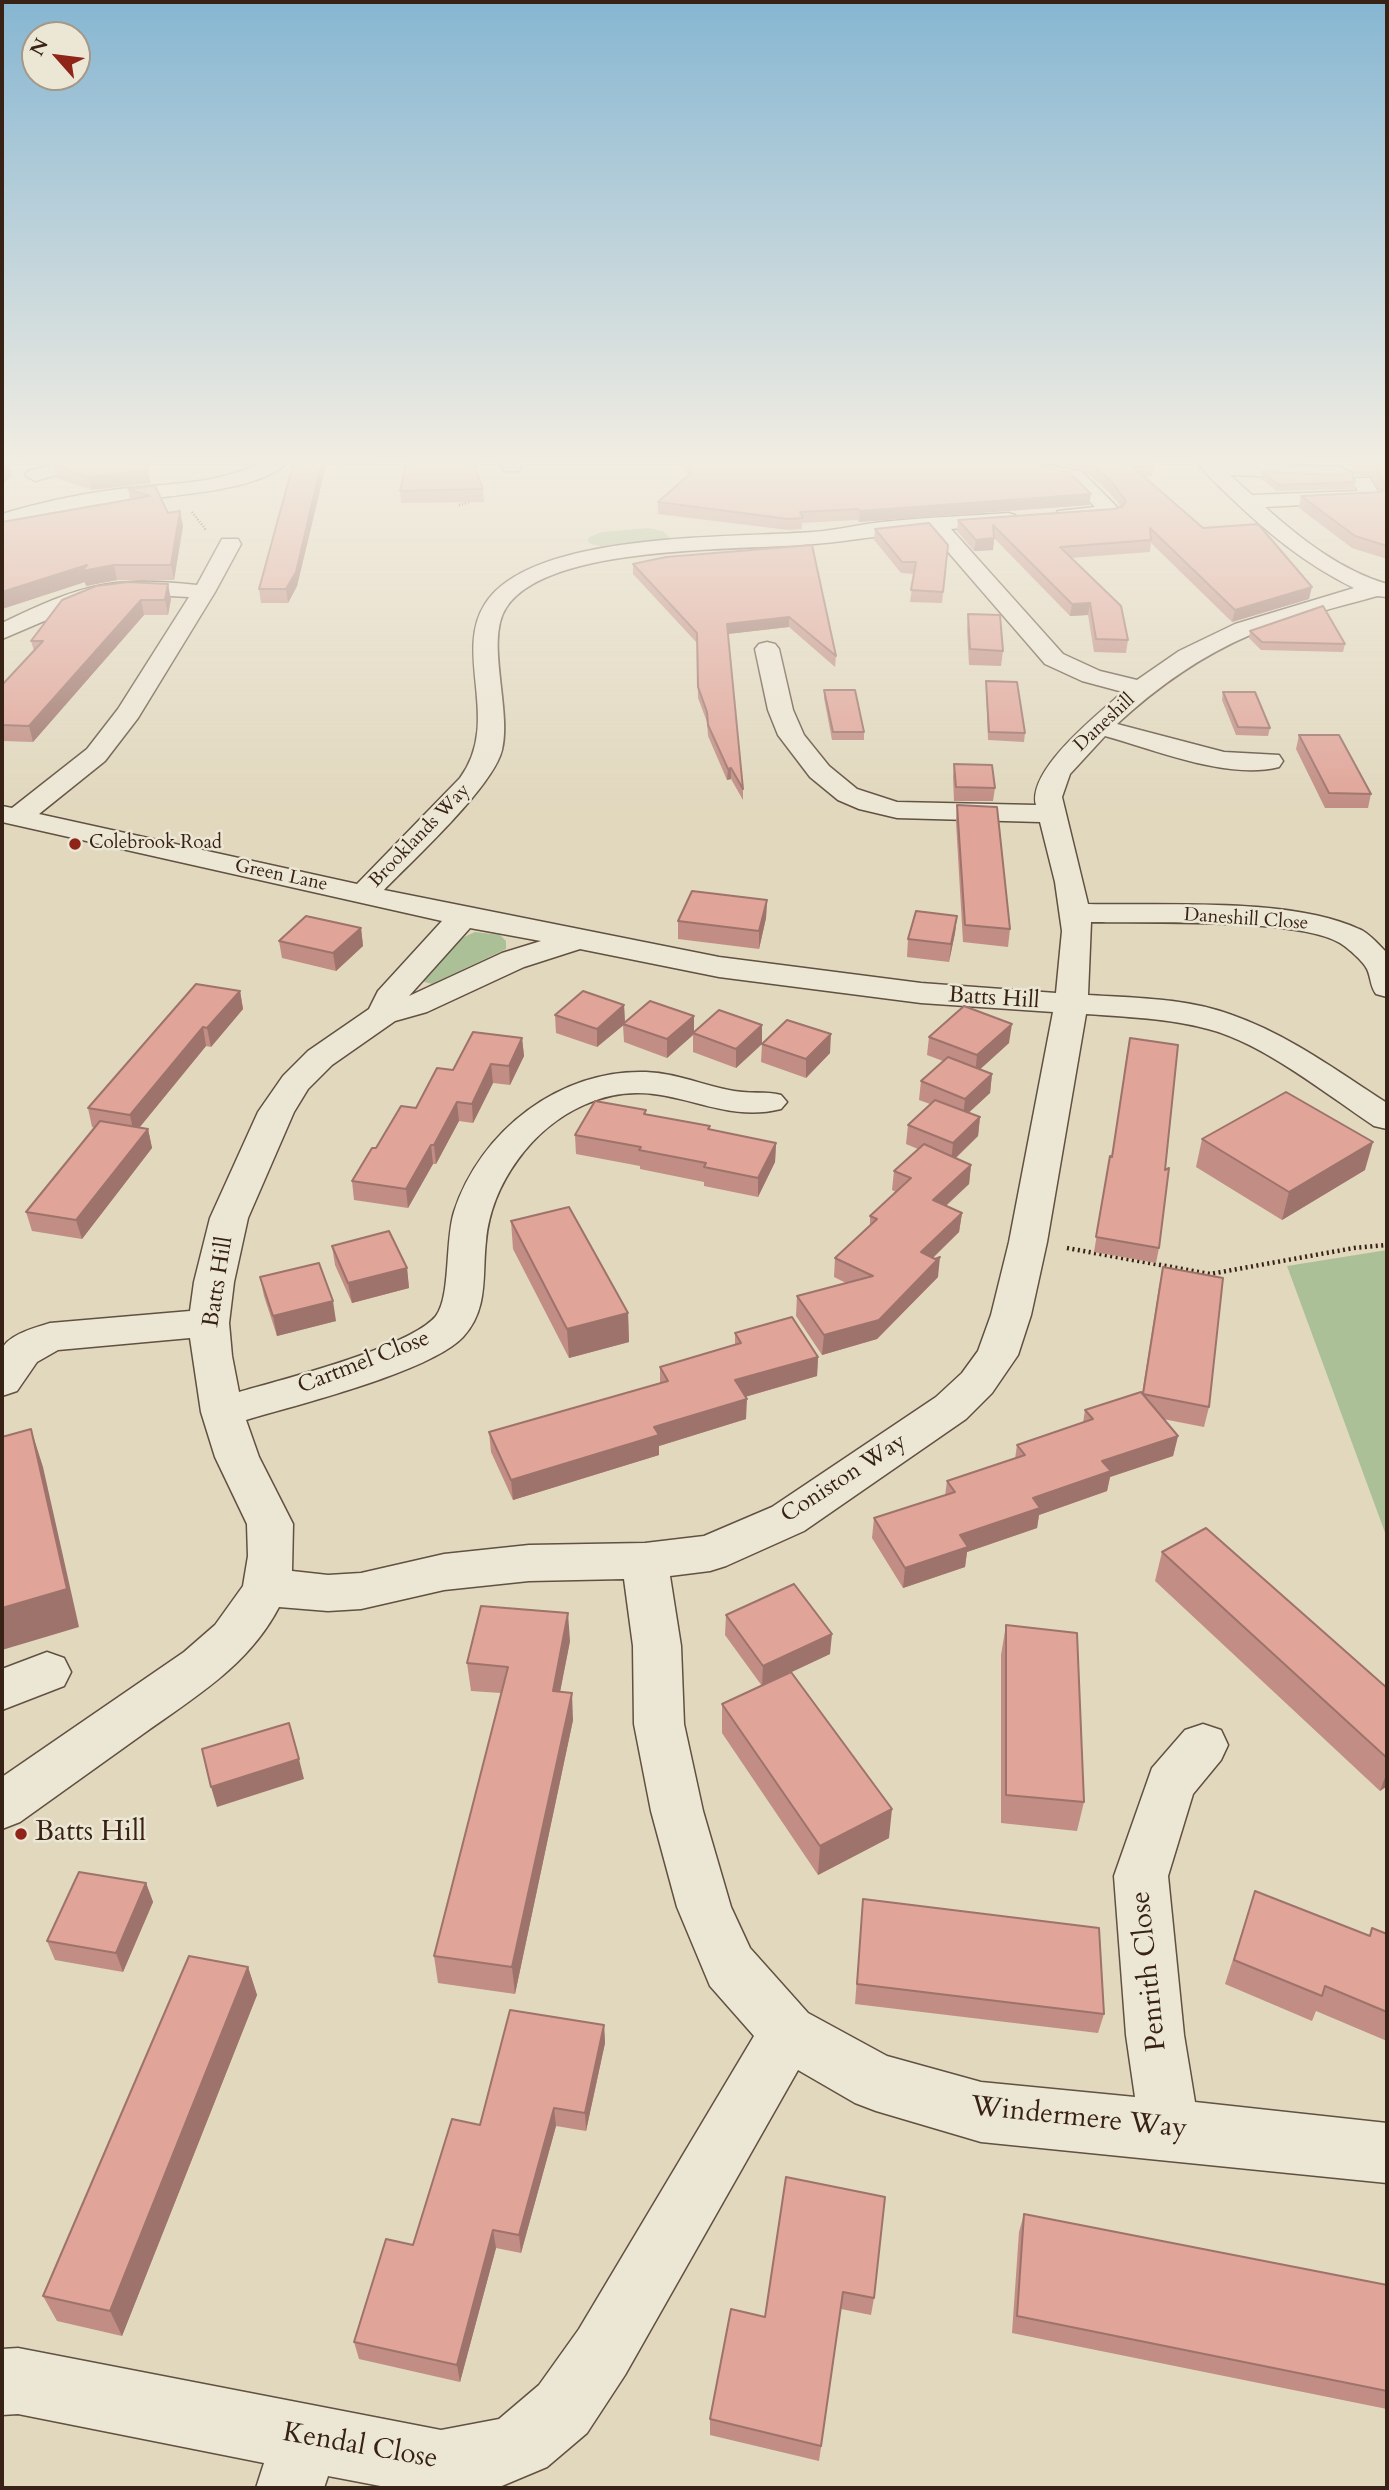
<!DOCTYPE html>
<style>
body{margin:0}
#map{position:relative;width:1389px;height:2490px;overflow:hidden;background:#e1d8be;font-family:Cardo,serif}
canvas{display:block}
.frame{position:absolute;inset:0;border:4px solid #382216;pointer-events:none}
.north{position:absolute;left:21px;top:21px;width:70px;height:70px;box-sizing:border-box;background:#ece6d5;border:2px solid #a49889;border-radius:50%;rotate:298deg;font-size:19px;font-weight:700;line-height:28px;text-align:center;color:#382216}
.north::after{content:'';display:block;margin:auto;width:24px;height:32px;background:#8f2418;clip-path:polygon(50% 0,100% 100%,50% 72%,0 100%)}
</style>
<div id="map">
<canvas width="1389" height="2490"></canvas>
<div class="frame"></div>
<div class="north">N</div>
</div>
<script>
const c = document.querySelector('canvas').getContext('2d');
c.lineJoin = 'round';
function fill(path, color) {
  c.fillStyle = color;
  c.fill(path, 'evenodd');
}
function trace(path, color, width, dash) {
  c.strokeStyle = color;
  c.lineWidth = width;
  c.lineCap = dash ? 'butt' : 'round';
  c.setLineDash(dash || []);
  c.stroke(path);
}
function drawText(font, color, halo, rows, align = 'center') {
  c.font = font + ' Cardo,serif';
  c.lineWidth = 5;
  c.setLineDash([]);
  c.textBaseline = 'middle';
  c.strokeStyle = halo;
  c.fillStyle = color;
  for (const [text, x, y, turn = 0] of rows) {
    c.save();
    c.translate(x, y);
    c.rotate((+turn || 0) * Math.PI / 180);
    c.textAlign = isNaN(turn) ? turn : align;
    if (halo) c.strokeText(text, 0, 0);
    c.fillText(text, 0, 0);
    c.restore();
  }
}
fill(new Path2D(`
 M648 528 663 531 670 538C655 546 603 552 588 542L589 537 602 532Z
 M475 932 500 935 506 941V949L432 984 421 981 464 937Z
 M1387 1250V1538L1287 1266Z`), '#acc097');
const minor = new Path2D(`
 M65 461H109L113 465 103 471 86 467 35 481 25 475 28 471Z
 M264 461H288C262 495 138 497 96 505 64 510 33 520 2 527V514C38 503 75 495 112 490 163 483 218 486 264 461Z
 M499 461H517L521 467 518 471H504Z
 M1197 461 1341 467 1351 473 1341 479 1230 475 1252 495 1358 491 1353 482 1356 478H1370L1381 497 1378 501 1265 507C1301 539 1340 570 1387 584V597L1377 596C1335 608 1290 618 1250 635 1199 657 1157 687 1117 724L1224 752 1279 755 1283 761 1279 767C1227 780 1156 750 1105 736L1070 774 1062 797 1088 904C1166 906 1289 897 1359 929 1369 933 1379 945 1387 953V997L1376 994C1370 986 1371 977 1367 969 1363 961 1348 948 1340 943 1300 918 1144 923 1091 922L1088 995C1135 998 1187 998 1232 1015 1289 1035 1337 1071 1387 1103V1129L1374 1126C1326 1094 1263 1043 1208 1029 1168 1018 1126 1017 1086 1014L1047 1242 1031 1315 1018 1355 992 1393 966 1419 804 1531 726 1566 710 1571 670 1576 681 1646 684 1724 703 1811 731 1907 750 1948 808 2013 887 2056 981 2082 1135 2097 1126 2035 1114 1876 1152 1768 1185 1730 1203 1724 1221 1730 1228 1745 1221 1760 1193 1794 1168 1876 1184 2035 1195 2102 1387 2123V2183L981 2142 876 2111 855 2103 798 2070 625 2375 587 2433 547 2467 497 2488H391L328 2476 324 2488H256L264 2463 18 2414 2 2415V2349L18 2348 441 2430 499 2419 539 2385 579 2329 754 2036 710 1986 677 1907 651 1811 634 1724 633 1646 624 1579 529 1581 444 1590 361 1609 328 1611 279 1607C249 1665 195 1697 143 1734 102 1763 61 1793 20 1822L2 1829V1777L184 1652 215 1625 243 1586 248 1556 247 1524 215 1457 201 1412 190 1338 58 1350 37 1362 17 1391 2 1396C1 1383 0 1362 2 1350 6 1335 37 1327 50 1323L190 1311 194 1282 210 1218 258 1112 283 1076 308 1051 369 1009 378 991 442 921 2 822V806L12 808 87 749 118 709 189 597 131 594 98 598 2 639V623C82 585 107 576 197 585L222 539H238L241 544 215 592 138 718 105 761 39 814 357 884 460 778C502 721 453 654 485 604 531 531 734 538 813 532 839 530 865 523 892 521 930 517 969 516 1008 513L1015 515 1018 519 1015 523 951 529 1063 654 1100 671 1137 680 1179 651 1235 624 1354 588C1305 564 1265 531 1226 493 1216 483 1203 472 1197 461ZM930 531 1045 664 1082 681 1123 692C1098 714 1027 770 1036 805L897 802 857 789 829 766 804 735 793 710 779 649 775 644 767 642 759 644 755 649 768 710 778 735 810 777 838 800 859 809 897 818 1040 822 1055 882 1062 931 1056 993 921 983 719 957 384 890C413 860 493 787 502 750 512 711 485 640 506 608 547 543 743 551 814 544 853 541 891 533 930 531ZM470 928 541 941 502 953 409 996ZM580 949 719 977 921 1003 1053 1012 1009 1242 991 1315 978 1351 962 1373 936 1397 772 1507 704 1536 645 1543 529 1545 444 1554 361 1573 328 1575 292 1571 293 1524 259 1457 246 1420C296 1405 430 1372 463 1337 489 1309 482 1275 486 1241 491 1184 532 1128 584 1105 661 1069 711 1127 781 1109L787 1102 781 1095C766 1091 750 1094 734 1091 704 1086 677 1073 646 1072 560 1069 480 1131 454 1212 445 1240 451 1296 436 1316 411 1347 281 1380 239 1392L232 1356 229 1323 234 1282 248 1218 294 1112 308 1089 332 1065 395 1021 427 1012 524 967Z
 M1047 465 1082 472 1122 512 1119 516 1112 518 1058 519 1055 515 1058 511 1095 507 1069 481 1040 475 1037 471 1040 467Z
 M47 1652 64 1658 71 1672 64 1686 2 1710V1669Z`);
trace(minor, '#625040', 3);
trace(new Path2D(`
 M459 505 470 502
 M192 512 206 530`), '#382216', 2.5, [1, 2]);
trace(new Path2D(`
 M1067 1248 1210 1274 1354 1248 1387 1245`), '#382216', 4.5, [2, 3.5]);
fill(minor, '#ece6d5');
fill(new Path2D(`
 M24 461H57L36 466Z
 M238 461H258L244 467Z
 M294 461H404L326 465 297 586 288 603H261L259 589Z
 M680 461H1148L1154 465 1152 476 1145 477 1203 528 1309 599 1232 622 1151 543 1150 552 1071 558 1128 640 1126 653 1094 652 1088 615 1070 616 994 538 993 550 974 551 957 531 958 520 1114 509 1121 507 1109 492 1089 475 1065 465 1052 463 1039 465 1091 494 1089 505 859 522 857 520 802 523V529L788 530 658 514V502L688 476Z
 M1252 461H1282V462Z
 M1350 461H1387V559L1352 548 1299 508 1301 496 1380 492 1372 477 1356 475Z
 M54 465 148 470 151 483 92 490 56 478Z
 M1262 472 1353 478 1355 482 1354 489 1277 491 1261 479Z
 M155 486 168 513 183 526 174 580H117L86 586 85 582 2 609V522L130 499 128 489Z
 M483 489 484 502 401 503 400 491Z
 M875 529 948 545 942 603 910 602 914 574 901 573 874 540Z
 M812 545 836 656 835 667 789 627 728 634 743 789V800L731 779 727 780 708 736 707 722 698 698 697 643 633 574V564Z
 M171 599 168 615H144L33 742 2 741V685L34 651 31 641 62 600Z
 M968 614 1003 651 1001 666 969 665 967 629Z
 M1250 631 1345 644 1343 652 1261 650 1249 638Z
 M986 681 1025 733 1024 742 988 740 986 688Z
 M824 690 864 732V740H832L824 698Z
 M1223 692 1270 728 1268 736 1236 735 1222 700Z
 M1299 735 1371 794 1368 808H1325L1296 749Z
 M954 764 995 788 993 801H954L953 777Z
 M957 805 1010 929 1008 947 963 942 956 822Z
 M767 900 766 918 759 949 678 939V921Z
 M957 916 955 933 949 962 907 957 908 939Z
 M361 928 363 946 336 971 282 958 279 941Z
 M240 991 243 1009 211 1047 206 1046 140 1127 148 1129 152 1148 82 1239 32 1231 26 1212 95 1128 92 1127 88 1108Z
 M624 1005 625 1023 694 1032 762 1025V1044L736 1068 693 1052V1035L667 1058 624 1042 623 1025 597 1047 556 1033 555 1015Z
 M929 1037 1009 1043 980 1069 992 1074 990 1093 968 1113 980 1117 978 1136 956 1158 971 1165 969 1184 946 1206 962 1213 959 1232 933 1258 938 1277 877 1339 822 1355 796 1316 797 1296 846 1283 834 1277 835 1258 870 1226V1216L896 1192 892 1190 894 1171 918 1149 906 1144 908 1125 930 1104 919 1100 921 1081 943 1061 927 1055Z
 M522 1038 524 1056 510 1085 493 1083 473 1123 459 1121 436 1164H433L408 1208 354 1200 352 1181 416 1108 453 1070Z
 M762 1044 830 1053 806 1078 761 1062Z
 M1127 1053 1165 1170 1159 1248 1156 1263 1094 1252 1110 1156 1112 1157Z
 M646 1114 710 1126V1130L776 1143 775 1162 758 1197 704 1186V1182L640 1169V1166L576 1154 575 1135Z
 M1202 1139 1365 1170 1282 1220 1196 1167Z
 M511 1221 628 1313 629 1342 569 1358 513 1249Z
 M332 1246 407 1268 409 1288 352 1303 335 1265Z
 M1163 1267 1209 1407 1204 1427 1163 1419 1178 1436 1173 1456 1110 1477 1107 1491 1039 1515 1037 1528 967 1552 965 1567 903 1588 872 1538 874 1518 945 1496 947 1481 1015 1459 1017 1445 1083 1423 1085 1410 1142 1394 1159 1287Z
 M260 1277 336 1321 277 1336 264 1296Z
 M735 1333 818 1357 817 1376 745 1397 746 1419 659 1446V1455L513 1500 491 1452 489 1432 660 1383V1367L735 1345Z
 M1162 1552 1387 1688V1786L1380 1791 1155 1581Z
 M726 1615 830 1654 791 1672 889 1838 818 1875 722 1733V1704L762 1686 725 1635Z
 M1006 1625 1084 1802 1077 1831 1001 1823V1655Z
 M570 1641 560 1691 573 1720 515 1994 438 1983 434 1956 501 1693 471 1691 467 1663Z
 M146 1883 153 1902 123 1972 55 1960 47 1941Z
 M1255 1891 1369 1936 1372 1928 1387 1934V2041L1316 2011 1312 2021 1225 1984Z
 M863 1899 1104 2014 1098 2033 855 2004Z
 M248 1967 257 1995 122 2336 57 2321 43 2296Z
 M604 2025 605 2043 586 2131 556 2126 521 2253 496 2248 460 2382 359 2359 354 2342 413 2245 480 2125Z
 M786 2177 874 2298 871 2315 841 2309 819 2461 710 2435V2419L765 2317Z
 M1024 2214 1387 2285V2409L1012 2333 1019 2232Z`), '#c18d84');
fill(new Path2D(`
 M35 461H57L36 466Z
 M243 461H258L244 467Z
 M322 461H325L326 465 297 586 288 603 286 589Z
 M1037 461H1052V463L1040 464 1035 473Z
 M9 464 12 476 2 484V469Z
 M148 470 151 483 92 490 89 477Z
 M1091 494 1089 505 859 522 860 511Z
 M180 511 183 526 174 580 171 565Z
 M994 538 993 550 974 551 976 540Z
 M87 565H114L117 580 86 586 85 582 2 609V592Z
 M168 584 171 599 168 615 165 600Z
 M1312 587 1309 599 1232 622 1235 610Z
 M141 600 144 615 33 742 29 726Z
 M1090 603 1088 615 1070 616 1072 604Z
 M789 617V627L727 634V624Z
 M731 768V779L727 780 728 769Z
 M767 900 766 918 759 949V931Z
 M957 916 955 933 949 962 951 944Z
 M361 928 363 946 336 971 333 953Z
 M240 991 243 1009 211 1047 207 1028Z
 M624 1005 625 1024 597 1047V1029Z
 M694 1016V1034L693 1033V1035L667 1058V1039Z
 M1012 1024 1009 1043 975 1074 977 1055Z
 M762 1025V1044L736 1068V1049Z
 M203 1027 206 1046 134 1134 130 1115Z
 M831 1034 830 1053 806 1078V1059Z
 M522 1038 524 1056 510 1085 509 1066Z
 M491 1064 493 1083 473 1123 472 1104Z
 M992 1074 990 1093 963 1118 965 1099Z
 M457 1102 459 1121 436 1164 434 1145Z
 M980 1117 978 1136 951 1162 953 1143Z
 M148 1129 152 1148 82 1239 76 1220Z
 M1373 1142 1365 1170 1282 1220 1289 1192Z
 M776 1143 775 1162 758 1197V1178Z
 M431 1145 433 1164 408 1208 406 1189Z
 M971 1165 969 1184 931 1219 933 1200Z
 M962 1213 959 1232 919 1271 921 1252Z
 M940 1257 938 1277 877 1339 822 1355 824 1335Z
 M407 1268 409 1288 352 1303 348 1283Z
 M333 1301 336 1321 277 1336 273 1316Z
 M628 1313 629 1342 569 1358 567 1329Z
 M818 1357 817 1376 734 1400 735 1380Z
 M747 1399 746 1419 659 1446V1455L513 1500 511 1480 654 1427Z
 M31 1429 43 1467 79 1627 2 1650V1608Z
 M1178 1436 1173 1456 1110 1477 1107 1491 1039 1515 1037 1528 967 1552 965 1567 903 1588 905 1568 960 1535 1033 1498 1102 1461Z
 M568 1613 570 1641 555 1718 553 1691Z
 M832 1634 830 1654 762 1686 763 1666Z
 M572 1693 573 1720 515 1994 512 1967Z
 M299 1759 304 1779 217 1807 211 1787Z
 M1387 1772V1786L1380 1791Z
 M892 1809 889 1838 818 1875 820 1846Z
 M146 1883 153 1902 123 1972 116 1953Z
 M248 1967 257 1995 122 2336 110 2311Z
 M604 2025 605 2043 586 2131 585 2113Z
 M554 2108 556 2126 521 2253 519 2235Z
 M493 2230 496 2248 460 2382 457 2365Z`), '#9d736b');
const building = new Path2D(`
 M2 461H4L9 464 2 469Z
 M69 461H104L122 464 145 463 148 470 89 477 54 465Z
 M294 461H322L296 572 286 589H259Z
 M407 461H472L483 489 400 491Z
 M686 461H1037L1036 462 1041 467 1069 472 1091 494 860 511 858 509 800 512 803 518 788 519 658 502 692 472Z
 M1082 461H1148L1154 465 1133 467 1203 528 1258 524 1312 587 1235 610 1150 528 1151 540 1060 547 1121 606 1128 640 1096 639 1090 603 1072 604 993 525 994 538 976 540 958 520 1114 509 1123 506 1126 501 1110 480 1090 464Z
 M1357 461H1387V546L1355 536 1301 496 1381 492 1386 487 1375 465 1359 464Z
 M1354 471 1352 476 1355 482 1279 485 1262 472 1342 475Z
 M155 486 168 513 180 511 171 565H114L82 571 87 565 2 592V522L150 496 128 489Z
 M929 523 948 545 943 592 911 590 916 562H902L875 529Z
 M812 545 836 656 789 617 727 624 743 789 731 768 728 769 708 725 707 712 698 687 697 633 633 564 666 557Z
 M128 582 168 584 165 600H141L29 726 2 725V685L43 641H31L62 600 96 586Z
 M1323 606 1345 644 1262 642 1250 631Z
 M968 614 1000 615 1003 651 970 649Z
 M986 681 1017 682 1025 733 989 732Z
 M824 690H855L864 732H833Z
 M1223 692H1255L1270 728 1238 727Z
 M1299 735H1339L1371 794 1329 793Z
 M954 764 992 765 995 788 956 787Z
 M957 805 997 807 1010 929 965 925Z
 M692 891 767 900 759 931 678 921Z
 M916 911 957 916 951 944 908 939Z
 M306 916 361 928 333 953 279 941Z
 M196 984 240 991 207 1028 203 1027 130 1115 88 1108Z
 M583 991 624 1005 597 1029 555 1015Z
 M650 1001 694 1016 667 1039 623 1024Z
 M964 1006 1012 1024 977 1055 929 1037Z
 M719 1010 762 1025 736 1049 693 1033Z
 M787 1020 831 1034 806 1059 762 1044Z
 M473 1032 522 1038 509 1066 491 1064 472 1104 457 1102 434 1145H431L406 1189 352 1181 372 1148H376L401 1106 416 1108 437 1068 453 1070Z
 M1130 1038 1178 1045 1165 1170 1169 1168 1159 1248 1096 1237 1110 1156 1112 1157Z
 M948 1057 992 1074 965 1099 921 1081Z
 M1286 1092 1373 1142 1289 1192 1202 1139Z
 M935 1100 980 1117 953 1143 908 1125Z
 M595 1101 646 1110 644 1114 710 1126 708 1129 776 1143 758 1178 704 1167 706 1163 639 1150 641 1147 575 1135Z
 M100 1121 148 1129 76 1220 26 1212Z
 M924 1144 971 1165 933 1200 962 1213 921 1252 935 1259 940 1257 879 1320 824 1335 797 1296 873 1276 835 1258 877 1219 870 1216 911 1178 894 1171Z
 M569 1207 628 1313 567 1329 511 1221Z
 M389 1231 407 1268 348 1283 332 1246Z
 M319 1263 333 1301 273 1316 260 1277Z
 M1163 1267 1223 1278 1209 1407 1143 1394Z
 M792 1317 818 1357 735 1380 747 1399 654 1427 659 1435 511 1480 489 1432 668 1381 660 1367 741 1343 735 1333Z
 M1141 1392 1178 1436 1102 1461 1111 1471 1033 1498 1040 1508 960 1535 968 1547 905 1568 874 1518 955 1492 947 1481 1025 1455 1017 1445 1093 1419 1085 1410Z
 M31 1429 67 1589 2 1608V1437Z
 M1206 1528 1387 1688V1758L1162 1552Z
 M794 1584 832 1634 763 1666 726 1615Z
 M481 1606 568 1613 553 1691 572 1693 512 1967 434 1956 508 1667 467 1663Z
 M1006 1625 1077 1633 1084 1802 1006 1795Z
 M791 1672 892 1809 820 1846 722 1704Z
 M289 1723 299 1759 211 1787 202 1749Z
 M79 1872 146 1883 116 1953 47 1941Z
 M1255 1891 1370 1936 1372 1928 1387 1934V2012L1325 1986 1322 1996 1234 1960Z
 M863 1899 1099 1928 1104 2014 857 1984Z
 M189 1956 248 1967 110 2311 43 2296Z
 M510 2010 604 2025 585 2113 554 2108 519 2235 493 2230 457 2365 354 2342 386 2239 413 2245 452 2119 480 2125Z
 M786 2177 885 2197 874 2298 843 2292 821 2446 710 2419 731 2309 765 2317Z
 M1024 2214 1387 2285V2391L1017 2316Z`);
fill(building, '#e0a499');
trace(building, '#9d736b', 2);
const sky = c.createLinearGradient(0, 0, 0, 809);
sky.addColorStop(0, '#86b6d2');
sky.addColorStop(0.57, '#f2ede2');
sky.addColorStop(1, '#f2ede200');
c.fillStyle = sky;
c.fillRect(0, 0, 1389, 809);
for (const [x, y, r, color] of [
 [75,844,7,"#8f2418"],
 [21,1834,7,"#8f2418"]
]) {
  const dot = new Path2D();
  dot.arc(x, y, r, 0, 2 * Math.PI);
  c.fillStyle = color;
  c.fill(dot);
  trace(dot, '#ece6d5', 2.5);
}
drawText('19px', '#382216', '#ece6d5', [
 ["Daneshill",1105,723,-43],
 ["Brooklands Way",420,836,-46],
 ["Green Lane",281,876,12],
 ["Daneshill Close",1246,920,4]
]);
drawText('19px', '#382216', '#ece6d5', [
 ["Colebrook Road",89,844]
], 'left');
drawText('23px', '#382216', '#ece6d5', [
 ["Batts Hill",994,999,4],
 ["Batts Hill",219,1282,-81],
 ["Cartmel Close",364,1363,-21],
 ["Coniston Way",844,1479,-33]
]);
drawText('28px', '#382216', '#ece6d5', [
 ["Batts Hill",35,1834]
], 'left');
drawText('28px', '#382216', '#ece6d5', [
 ["Penrith Close",1150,1971,-96],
 ["Windermere Way",1079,2119,6],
 ["Kendal Close",360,2447,10]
]);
</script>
